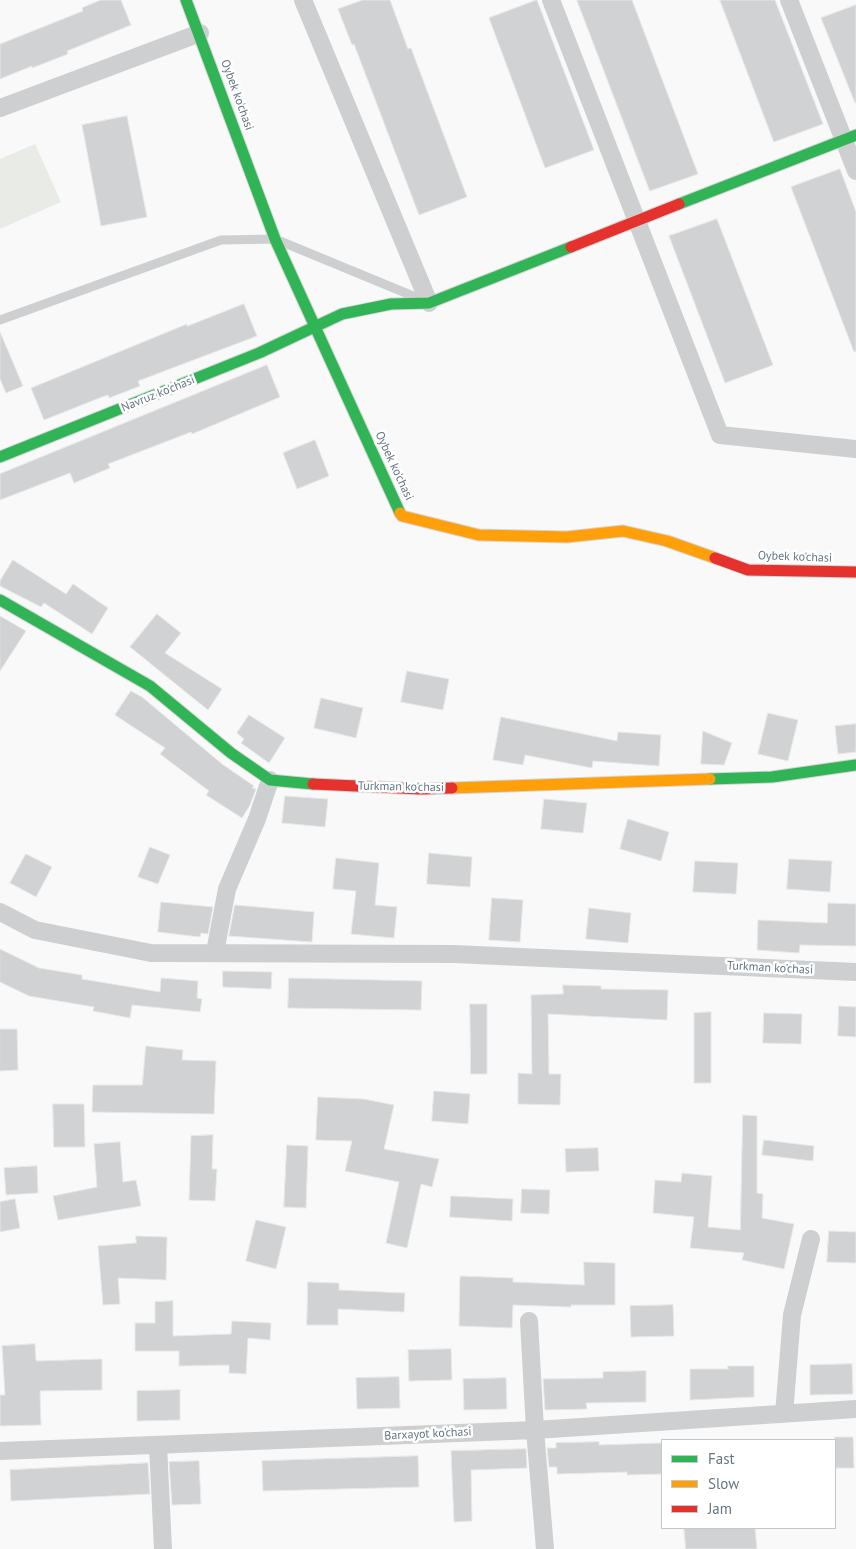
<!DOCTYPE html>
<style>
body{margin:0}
#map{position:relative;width:856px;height:1549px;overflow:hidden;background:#f9f9f9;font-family:"PT Sans",sans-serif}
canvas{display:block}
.legend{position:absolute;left:661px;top:1439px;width:175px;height:90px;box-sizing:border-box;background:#fff;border:1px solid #c1c8cd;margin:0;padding:6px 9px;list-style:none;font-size:15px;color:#657683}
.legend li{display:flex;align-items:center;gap:10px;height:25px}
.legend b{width:25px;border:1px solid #c1c8cd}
</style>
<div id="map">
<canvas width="856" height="1549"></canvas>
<ul class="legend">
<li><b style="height:6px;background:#30b455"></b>Fast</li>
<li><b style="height:6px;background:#ff9f0a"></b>Slow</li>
<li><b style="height:6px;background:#e5322d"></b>Jam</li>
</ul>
</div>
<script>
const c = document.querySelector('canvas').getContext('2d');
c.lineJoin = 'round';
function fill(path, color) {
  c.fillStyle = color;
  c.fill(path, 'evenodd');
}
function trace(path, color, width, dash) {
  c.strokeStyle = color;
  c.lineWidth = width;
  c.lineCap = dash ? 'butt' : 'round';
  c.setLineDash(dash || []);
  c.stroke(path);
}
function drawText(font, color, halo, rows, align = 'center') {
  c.font = font + ' "PT Sans",sans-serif';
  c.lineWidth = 5;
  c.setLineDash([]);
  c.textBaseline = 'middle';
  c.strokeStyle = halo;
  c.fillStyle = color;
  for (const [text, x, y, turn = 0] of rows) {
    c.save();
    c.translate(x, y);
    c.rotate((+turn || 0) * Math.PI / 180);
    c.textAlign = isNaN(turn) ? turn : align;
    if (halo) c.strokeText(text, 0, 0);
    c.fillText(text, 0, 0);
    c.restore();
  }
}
fill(new Path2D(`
 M35 144 61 202 0 229V159Z`), '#e8ebe6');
const building = new Path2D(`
 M101 0H121L131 25 67 51 68 54 32 68V66L0 79V44L83 11 82 8Z
 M363 0H390L408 49 411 48 467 197 419 215 354 44 352 45 338 9Z
 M537 0 594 150 545 168 489 18Z
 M577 0H632L698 174 650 191Z
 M720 0H775L823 124 774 142Z
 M856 5V103H855L821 18Z
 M127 116 147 217 101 226 82 125Z
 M840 169 856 212V351L854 352 791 187Z
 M717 219 773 365 725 383 669 236Z
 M244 304 257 336 138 381 140 386 109 398 108 395 102 397 44 420 31 388 187 324V326Z
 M0 332 23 386 6 393 0 379Z
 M267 365 280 397 192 434 191 432 108 464 110 468 74 483 70 473 0 500V474Z
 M315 440 329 476 297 489 283 453Z
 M13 560 66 594 73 584 108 608 92 634 44 603 41 607 0 586V581Z
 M157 614 181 633 165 653 222 689 208 710 130 647Z
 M0 616 26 631 0 671Z
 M407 671 449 679 443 710 401 702Z
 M131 691 142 697 222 764 254 786 252 788 256 789 250 805 242 818 206 795 209 791 160 754 165 748 115 715Z
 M321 698 363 708 356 738 314 728Z
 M768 713 798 720 788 761 758 754Z
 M249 715 285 738 269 763 241 743 244 739 237 733Z
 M501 717 617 741 618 732 661 735 659 766 593 761 592 768 525 755 523 765 493 760Z
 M856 724V752L838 754 835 726Z
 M703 731 732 743 724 765 701 764Z
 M285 796 328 799 325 827 282 823Z
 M544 799 587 803 583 833 541 829Z
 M628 819 669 832 661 861 620 849Z
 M150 847 170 855 158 884 138 877Z
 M429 853 472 857 470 887 427 884Z
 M26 854 52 867 36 897 10 883Z
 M336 858 379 863 375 905 397 907 394 938 351 934 356 891 333 889Z
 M789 859 832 861 830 892 787 889Z
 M695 861 738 863 736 894 693 892Z
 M492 898 523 900 520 942 489 940Z
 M161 902 213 907 208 934 201 933 200 937 158 932Z
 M828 903 856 904V946L800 945 799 953 757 950 758 920 827 923Z
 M235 905 314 912 312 942 229 936Z
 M589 908 631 913 628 943 586 939Z
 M0 949 39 968 82 975V979L160 992 161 978 198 981 197 998 202 999 200 1012 132 1005 130 1018 93 1011 94 1007 29 996 0 982Z
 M223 971 272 972 271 989 223 987Z
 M289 978 422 981 421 1010 288 1008Z
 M563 985 601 986V989L668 990 667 1020 548 1014 549 1074H561L560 1105 518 1104V1073L532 1074 531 995 563 994Z
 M470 1004H487V1074H471Z
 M839 1006 856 1007V1037L838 1036Z
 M711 1012V1083H694V1013Z
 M764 1013 802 1014 801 1044 763 1043Z
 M0 1029H17L18 1070 0 1071Z
 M146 1046 183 1050 182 1060 216 1061 214 1114 92 1112 93 1085H142Z
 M434 1091 470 1094 468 1124 432 1121Z
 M318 1097 364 1099 394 1105 384 1149 439 1159 432 1187 421 1184 407 1248 386 1243 399 1182 345 1171 352 1141 316 1140Z
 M53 1104H84L85 1147H54Z
 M743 1115 757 1116V1193L763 1194 762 1218 794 1224 784 1269 742 1260 744 1253 690 1248 694 1217 653 1213 655 1180 681 1182 682 1173 712 1176 708 1227 740 1230Z
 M213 1135 212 1169H217L215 1201 189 1200 191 1136Z
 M764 1140 814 1146 813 1161 762 1155Z
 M120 1142 123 1182 136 1180 141 1206 58 1220 53 1196 97 1187 94 1144Z
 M287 1145 308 1146 306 1208 284 1207Z
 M598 1148 599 1171 566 1172 565 1149Z
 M37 1166 38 1193 6 1195 4 1168Z
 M522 1189 550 1190 549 1214 521 1213Z
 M451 1196 513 1199 512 1221 450 1217Z
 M15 1199 20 1228 0 1232V1202Z
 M256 1220 286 1227 276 1269 246 1261Z
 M829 1231 856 1232V1263L827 1262Z
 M136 1236 167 1237 166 1280 118 1278 120 1304 103 1305 98 1246 136 1243Z
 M584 1262 615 1263V1305H571V1307L513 1305 512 1328 459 1326 460 1276 513 1278V1282L584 1285Z
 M308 1282 339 1283V1290L405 1293 404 1312 338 1309V1325H307Z
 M173 1301V1336L231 1334 232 1321 271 1323 270 1340 248 1338 246 1374 229 1373V1365L179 1366V1351H135V1323H155V1302Z
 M673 1305 674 1336 631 1337 630 1306Z
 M35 1344 36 1361 102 1359V1390L40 1391 41 1425 0 1426V1395H5L2 1346Z
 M451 1349 452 1380 409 1381 408 1350Z
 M852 1364 853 1394 810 1395V1365Z
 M728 1366H754V1397L690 1400V1369H728Z
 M646 1371V1402L586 1403 587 1409 545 1410 543 1379 603 1378V1372Z
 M399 1377 400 1408 357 1409 356 1378Z
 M506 1378 507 1409 464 1410 463 1379Z
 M180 1390V1420L137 1421V1391Z
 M835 1437H853L854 1468H835Z
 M599 1442V1445L662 1443V1474L627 1475V1472L557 1474V1467H549L547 1448H556V1443Z
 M526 1449 527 1468 471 1470 472 1521 454 1522 451 1451Z
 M418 1456 419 1487 263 1491 262 1461Z
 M199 1461 201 1504 172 1505 169 1462Z
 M148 1463 150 1494 11 1501 10 1470Z
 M684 1528H755L757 1549H686Z`);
fill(building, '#d0d2d3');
trace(building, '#e8e8e8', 1);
const fast = new Path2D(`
 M186 0 275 239 400 513
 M679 204 856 135
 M0 457 259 353 342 314 391 304 429 303 571 247
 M0 600 150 686 231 753 270 780 313 784
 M710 779 772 777 856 765`);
const slow = new Path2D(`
 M400 513 402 516 479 535 567 537 623 531 667 541 715 558
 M452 788 710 779`);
const jam = new Path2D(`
 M571 247 679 204
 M715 558 748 570 856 572
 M313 784 421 789 452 788`);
trace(fast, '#d5d6d7', 13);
trace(slow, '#d5d6d7', 13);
trace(jam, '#d5d6d7', 13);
trace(new Path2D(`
 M0 320 221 240 275 239 413 296`), '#cecfd0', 9);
trace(new Path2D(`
 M303 0 429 303
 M551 0 720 435 856 449
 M789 0 856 171
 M0 108 200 33
 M0 912 35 930 151 953 454 954 856 972
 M215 952 227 889 257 819 270 780
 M529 1321 535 1430 545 1549
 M784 1414 792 1315 811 1239
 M158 1445 163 1549
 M0 1451 535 1430 856 1409`), '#cecfd0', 18);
trace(fast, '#30b455', 11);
trace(slow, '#ff9f0a', 11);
trace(jam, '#e5322d', 11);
drawText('12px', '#657683', '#fff', [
 ["Oybek ko'chasi",237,95,70],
 ["Navruz ko'chasi",158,394,-22],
 ["Oybek ko'chasi",394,466,65],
 ["Oybek ko'chasi",795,557,2],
 ["Turkman ko'chasi",401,787,1],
 ["Turkman ko'chasi",770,968,3],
 ["Barxayot ko'chasi",428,1434,-3]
]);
</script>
